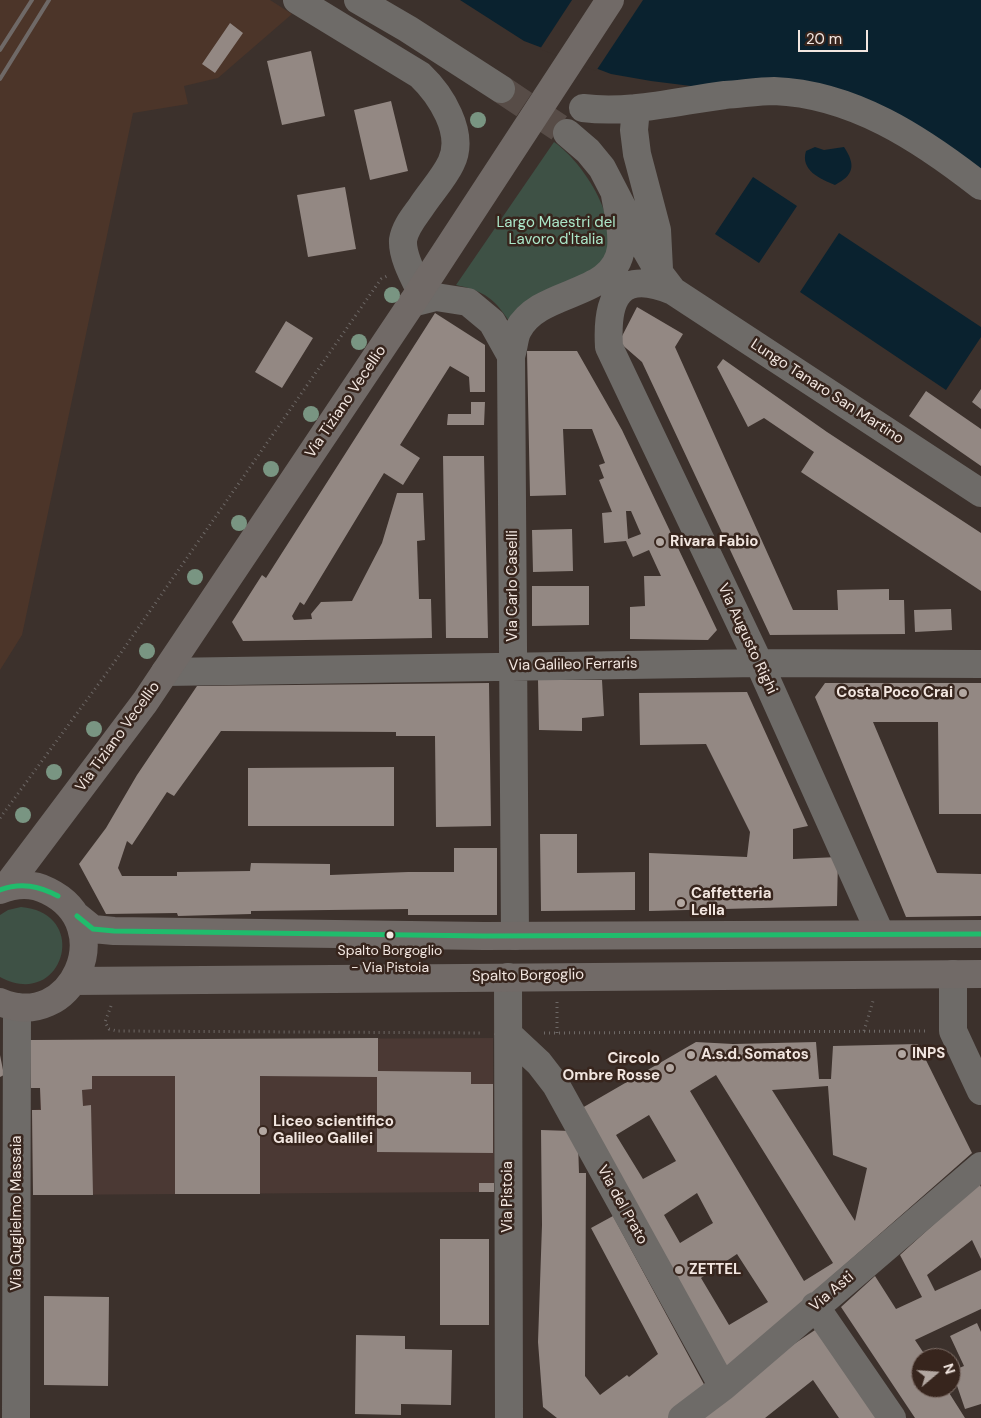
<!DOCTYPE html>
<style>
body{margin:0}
#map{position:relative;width:981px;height:1418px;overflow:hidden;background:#3c312c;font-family:"DM Sans",sans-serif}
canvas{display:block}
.north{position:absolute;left:911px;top:1348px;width:50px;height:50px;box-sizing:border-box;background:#37251d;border:1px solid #82726b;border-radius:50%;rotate:72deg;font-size:14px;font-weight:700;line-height:20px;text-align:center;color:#f2e6e0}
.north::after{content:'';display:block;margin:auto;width:18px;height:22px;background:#b2a7a1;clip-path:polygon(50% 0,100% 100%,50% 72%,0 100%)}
.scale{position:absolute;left:798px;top:30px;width:70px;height:22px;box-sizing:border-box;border:2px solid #f2e6e0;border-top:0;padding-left:6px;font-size:15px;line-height:18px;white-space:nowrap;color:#f2e6e0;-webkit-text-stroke:4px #37251d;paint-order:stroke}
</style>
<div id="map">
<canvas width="981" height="1418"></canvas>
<div class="north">N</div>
<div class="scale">20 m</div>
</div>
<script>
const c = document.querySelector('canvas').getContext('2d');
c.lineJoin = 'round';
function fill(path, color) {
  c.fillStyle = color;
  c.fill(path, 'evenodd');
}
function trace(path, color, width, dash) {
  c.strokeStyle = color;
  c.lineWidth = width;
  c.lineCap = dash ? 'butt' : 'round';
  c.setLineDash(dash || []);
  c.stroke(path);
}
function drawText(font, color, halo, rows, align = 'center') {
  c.font = font + ' "DM Sans",sans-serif';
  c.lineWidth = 5;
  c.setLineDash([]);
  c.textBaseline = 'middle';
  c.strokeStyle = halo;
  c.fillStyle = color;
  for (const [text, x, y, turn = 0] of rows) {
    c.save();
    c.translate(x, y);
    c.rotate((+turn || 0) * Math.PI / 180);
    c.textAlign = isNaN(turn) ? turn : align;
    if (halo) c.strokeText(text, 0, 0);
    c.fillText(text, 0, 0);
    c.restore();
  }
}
fill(new Path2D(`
 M0 0H270L292 14 218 78 184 86 188 104 133 113 22 635 0 670Z`), '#4c3529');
fill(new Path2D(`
 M493 1038 494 1183H479V1192L33 1195 32 1110 40 1109V1088H31L30 1040Z`), '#4b3934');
fill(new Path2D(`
 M554 142C585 163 633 236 595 270 588 277 578 281 569 287 550 299 530 311 511 324 495 299 485 291 456 285Z
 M21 907C92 913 63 1011 0 977V915L8 910Z`), '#3e5145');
fill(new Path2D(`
 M460 0H981V174L905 125 715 89 651 81 611 74 524 41Z
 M815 147 824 150 844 147C856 165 854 175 835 185 820 179 800 170 806 151Z
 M753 177 797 206 759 263 715 234Z
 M839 233 981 327V337L946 390 800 292Z`), '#0a222f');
fill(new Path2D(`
 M572 0H643L596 71 540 49Z`), '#3c312c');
fill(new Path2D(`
 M230 23 243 33 215 73 202 64Z
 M311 51 325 116 282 125 267 61Z
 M391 101 408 171 370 180 354 110Z
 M345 187 356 249 308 257 297 195Z
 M637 307 683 334 675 347 793 610H838L837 590 889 589V600H904L905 634 770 635 642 362 619 342Z
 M435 313 485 345V392H470L469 377 450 366 400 445 420 458 403 485 384 473 304 605 300 602 292 616 294 620 312 619 311 614 321 602 352 601 382 543 397 493H423L425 540 417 541 419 599H431L432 638 243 641 232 622 262 575 266 578Z
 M286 321 313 338 282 388 255 372Z
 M527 351H577L622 430 717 630 708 640 630 639V607L645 606 644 576H661L649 550 633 557 626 541 604 543 602 513 612 512 599 480 604 478 599 465 605 463 592 429H563L566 495 530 496ZM626 511H631L641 534 628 539Z
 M723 359 827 432 981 533V591L801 472 814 452 764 418 748 427 717 367Z
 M981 389V409L972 402Z
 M926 391 981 429V466L909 416Z
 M471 402H485L484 425H447L448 414H471Z
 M443 456H484L488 638H446Z
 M572 529 573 571 533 572 532 530Z
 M532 586H589V625L532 626Z
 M951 609 952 630 915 632 914 610Z
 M538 680H602L604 716 582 718V731L539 730Z
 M489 683 491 826 436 827 435 736H396V732L221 731 174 796 167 792 132 845 127 841 118 868 122 876H177V872L250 871 251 863 330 864V875L408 872H454V848H497V915H408V909L251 911V914L178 916 177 913 106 914 79 864 106 828 137 775 197 686Z
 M825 683H981V814H939L938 722H873L937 873 981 874V916L906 917 815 697Z
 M747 692 808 826 793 829V859L838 857 837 906 649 911V853L747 857 750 832 706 744 640 745 639 693Z
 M394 767V826H248V768Z
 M540 834H577V873L635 872V910L541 911Z
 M378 1038V1071L471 1072V1084H493V1153L377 1152V1077L260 1076V1194H175V1076H92V1089L82 1090 83 1106 91 1105 93 1195H33L32 1110H41L40 1088H31L30 1040Z
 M696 1042 733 1044 816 1042 819 1079H831L833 1046 918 1044 972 1153 724 1371 582 1108ZM716 1075 833 1263 804 1281 690 1091ZM828 1086 833 1155 867 1168 855 1221 772 1090ZM649 1115 676 1161 643 1179 616 1135ZM697 1193 713 1223 680 1243 664 1215ZM737 1254 768 1302 729 1325 701 1278Z
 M0 1055 4 1075 0 1077Z
 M541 1130 571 1131 578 1142 579 1173H586L585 1376 600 1395 627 1375 629 1377 658 1354 591 1228 613 1216 706 1388 669 1418H557L543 1407 538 1342 542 1225Z
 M479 1183H494V1192H479Z
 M979 1183 981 1187V1259L972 1240 927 1275 935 1291 981 1270V1309L915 1340 927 1358H921V1388H946L965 1418H915L841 1307 875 1276 896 1309 922 1297 900 1255Z
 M440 1239H489V1325H440Z
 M44 1296 109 1297 108 1386 44 1385Z
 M977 1323 981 1332V1404L965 1409 952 1371 964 1366 950 1336Z
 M818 1328 879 1418H839L813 1380 765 1418H700L791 1346Z
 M356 1335 405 1336V1349L452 1350 451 1405 401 1404V1415L355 1414Z`), '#938883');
trace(new Path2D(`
 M501 89 567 133`), '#574c47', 28, [28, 14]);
trace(new Path2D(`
 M0 818 111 667 381 279 387 276
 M111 1006 105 1022 109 1029 117 1031 483 1033
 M864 1031 873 1001
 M544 1033 928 1031
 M557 1033V1001`), '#6d6866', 3, [1, 4]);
trace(new Path2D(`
 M297 0 420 75C440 94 466 133 451 163 444 178 430 193 421 207 414 217 405 227 403 240 402 256 413 276 420 290
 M358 0 408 29 501 89
 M583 108C630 114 678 101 725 95 741 94 759 91 774 91 853 94 921 139 981 186
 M636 108 634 130 637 154 657 230 659 269
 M567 133 588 151 602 168 631 224 660 274 673 291
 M412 303 436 297 468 302 492 322 511 356
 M165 672 759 663 981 664
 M880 933 759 663 609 347C606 297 619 269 673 291L981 493
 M515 936 511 356C514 348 514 337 518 330 540 288 615 298 621 248 623 231 618 212 615 195
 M953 974V1031L981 1091
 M508 977 509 1418
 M508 1034 539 1063 556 1085 723 1387
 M815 1306 892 1418
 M16 1418 17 1007
 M682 1418 723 1387 981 1166`), '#6e6b68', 28);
trace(new Path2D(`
 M6 887 145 702 412 303 610 0
 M0 890C15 884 33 883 48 891 120 926 72 1033 0 1002
 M77 916 93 929 114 931 484 936 981 934
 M74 981 981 974`), '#716a67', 28);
trace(new Path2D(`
 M0 50 32 0
 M0 79 49 0`), '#6f6967', 4);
trace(new Path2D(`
 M0 890C21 882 39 886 58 896
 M77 916 93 929 114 931 484 936 981 934`), '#20bc6c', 5);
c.fillStyle = '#799582';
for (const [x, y] of [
 [478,120],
 [392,295],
 [359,342],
 [311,414],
 [271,469],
 [239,523],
 [195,577],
 [147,651],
 [94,729],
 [54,772],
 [23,815]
]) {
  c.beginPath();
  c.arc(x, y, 8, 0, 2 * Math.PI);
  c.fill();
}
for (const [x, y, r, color] of [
 [660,542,5,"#b2a7a1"],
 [963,693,5,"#b2a7a1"],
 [681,903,5,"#b2a7a1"],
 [390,935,4.5,"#f2e6e0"],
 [902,1054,5,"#b2a7a1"],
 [691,1055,5,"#b2a7a1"],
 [670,1068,5,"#b2a7a1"],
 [263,1131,5,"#b2a7a1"],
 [679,1270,5,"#b2a7a1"]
]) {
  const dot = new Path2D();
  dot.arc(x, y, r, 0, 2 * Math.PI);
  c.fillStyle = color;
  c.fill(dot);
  trace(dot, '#37251d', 2);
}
drawText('14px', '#f2e6e0', '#37251d', [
 ["Spalto Borgoglio",390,951],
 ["- Via Pistoia",390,968]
]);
drawText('15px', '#abe6c8', '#37251d', [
 ["Largo Maestri del",556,223],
 ["Lavoro d'Italia",556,240]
]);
drawText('15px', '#f2e6e0', '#37251d', [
 ["Lungo Tanaro San Martino",827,392,33],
 ["Via Tiziano Vecellio",346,402,-56],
 ["Via Carlo Caselli",513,586,-90],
 ["Via Augusto Righi",747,639,65],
 ["Via Galileo Ferraris",573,665,-1],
 ["Via Tiziano Vecellio",118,737,-54],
 ["Spalto Borgoglio",528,976,-1],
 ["Via Pistoia",508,1197,-90],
 ["Via del Prato",622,1205,61],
 ["Via Guglielmo Massaia",17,1213,-90],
 ["Via Asti",832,1292,-40]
]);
drawText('bold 15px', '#f2e6e0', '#37251d', [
 ["Rivara Fabio",670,542],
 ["Costa Poco Crai",953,693,"right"],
 ["Caffetteria",691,894],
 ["Lella",691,911],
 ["INPS",912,1054],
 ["A.s.d. Somatos",701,1055],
 ["Circolo",660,1059,"right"],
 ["Ombre Rosse",660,1076,"right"],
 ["Liceo scientifico",273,1122],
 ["Galileo Galilei",273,1139],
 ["ZETTEL",689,1270]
], 'left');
</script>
